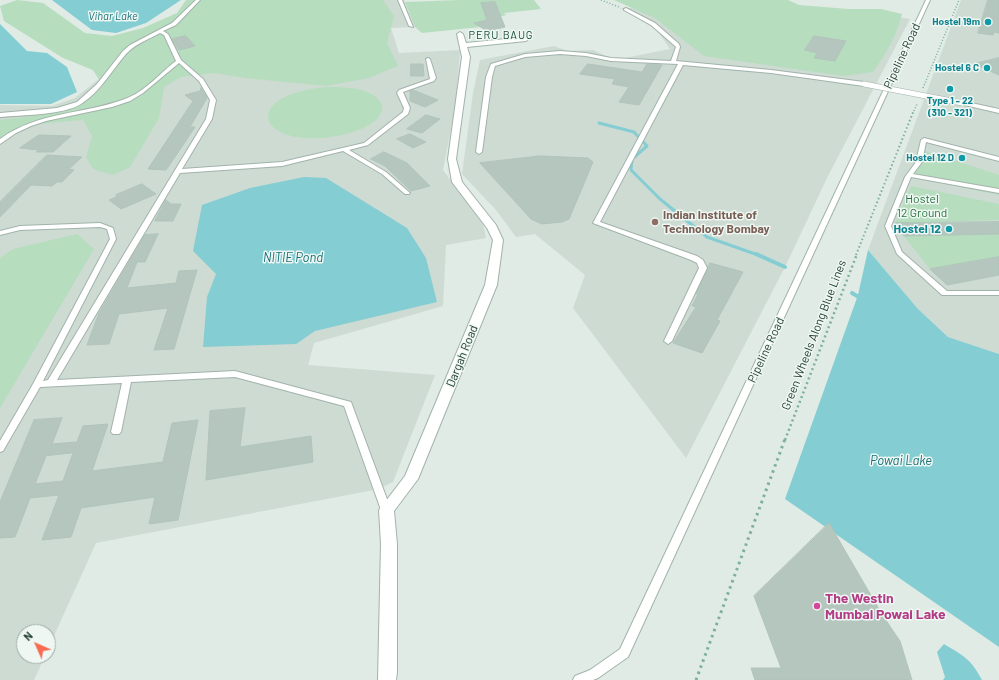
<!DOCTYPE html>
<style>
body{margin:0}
#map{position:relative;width:999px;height:680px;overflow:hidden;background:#dfebe4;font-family:Barlow,sans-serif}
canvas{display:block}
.north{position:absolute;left:16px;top:624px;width:40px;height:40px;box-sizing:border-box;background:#eff7f3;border:1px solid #9caca5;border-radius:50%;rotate:315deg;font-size:11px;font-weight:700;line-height:16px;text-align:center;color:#1f3b31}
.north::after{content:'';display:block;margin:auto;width:14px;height:18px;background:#f86b50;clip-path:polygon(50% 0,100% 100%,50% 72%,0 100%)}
</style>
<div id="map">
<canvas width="999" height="680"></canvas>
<div class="north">N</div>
</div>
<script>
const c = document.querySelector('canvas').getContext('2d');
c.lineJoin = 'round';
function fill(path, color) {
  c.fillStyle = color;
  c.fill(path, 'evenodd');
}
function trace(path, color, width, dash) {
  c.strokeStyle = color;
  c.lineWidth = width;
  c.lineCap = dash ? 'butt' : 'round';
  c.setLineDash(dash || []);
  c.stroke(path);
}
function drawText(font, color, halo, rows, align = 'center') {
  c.font = font + ' Barlow,sans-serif';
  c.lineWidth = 3;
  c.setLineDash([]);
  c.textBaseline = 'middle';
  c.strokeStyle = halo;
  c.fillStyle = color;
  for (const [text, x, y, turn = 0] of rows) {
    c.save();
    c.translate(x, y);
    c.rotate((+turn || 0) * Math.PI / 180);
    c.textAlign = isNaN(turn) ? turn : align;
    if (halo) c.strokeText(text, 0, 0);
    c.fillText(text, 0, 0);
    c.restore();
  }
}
fill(new Path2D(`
 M189 0H404L415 27 391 28 399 53 460 50 456 103 443 170 483 224 486 238 446 245 443 306 314 343 308 365 435 375 393 482 379 489 96 543 48 649V632H24V656H45L34 680H0V105L52 106 75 98 168 24Z
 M961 0H999V354L948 337 918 309 868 250Z
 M620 8 815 9 858 11 910 19 827 178 785 267 686 458 573 308 585 275 535 234 516 237 496 210 462 174 473 93 480 60 554 46 568 51 593 50 615 60 670 49 657 30Z`), '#cddbd3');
fill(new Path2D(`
 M17 0 43 3 85 33 112 36 143 28 177 13 186 0H383L394 16 387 43 398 66 369 78 326 86 245 78 214 73 181 77 164 87 159 118 130 167 113 175 93 169 86 157 92 136 83 120 25 125 0 144V120L42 115 79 102 103 86 93 70 63 58 4 21 0 6Z
 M461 0H534L541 9 504 13 506 15 475 23 480 27 422 33 415 27 405 2Z
 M614 0H788L799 5 848 9H881L902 14C897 35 885 55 873 72L843 76 704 56 655 18Z
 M325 87C344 87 372 86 382 105 383 116 374 123 365 127 343 139 291 145 272 126 268 122 267 117 269 112 276 94 309 89 325 87Z
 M925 151 999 175V195L913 177Z
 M911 186 999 204V220L895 223Z
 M77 234 94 249 0 408V258L13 249Z
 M999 234V257L930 269 904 236Z`), '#b6ddbe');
fill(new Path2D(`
 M52 0H181L146 23 116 33 92 30Z
 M0 24 27 51 47 53 67 67 77 92 51 104H0Z
 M304 177 326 178 407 228 426 258 437 302 315 331 296 344 203 347 207 297 216 274 193 251 202 205 250 188Z
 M868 250 918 309 948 337 999 354V647L785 499 858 295Z
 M944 644C964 656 971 659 982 680H943L945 677 937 652Z`), '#84cdd3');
trace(new Path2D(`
 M599 123 634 132 647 146 632 159 631 170 660 199 707 237 758 255`), '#84cdd3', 3);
trace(new Path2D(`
 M756 254 785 267
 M852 293 862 299`), '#84cdd3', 4);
const building = new Path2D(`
 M988 0H999V33L994 32 993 35 978 33Z
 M495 2 505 27 487 31 474 23 487 20 481 3Z
 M186 36 195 46 179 50 172 39Z
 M814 36 846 41 835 61 814 58 817 53 805 50Z
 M999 58V75L974 64Z
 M411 64H423L424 76H411Z
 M588 64 642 72 647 64 662 65 639 105 619 102 629 87 612 84 615 79 580 74Z
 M201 88 207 98 190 127H195L179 151 166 170 148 169 193 101 185 95 200 91Z
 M413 90 438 100 425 107 410 101V91Z
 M426 115 440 119 422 133 407 129Z
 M410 134 426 142 413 148 397 139Z
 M39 135 71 136 53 152H36L39 150 20 148Z
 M384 152 407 163 430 186 411 191 385 166 371 159Z
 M47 155 82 157 69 169 74 170 62 182H57L52 186 31 185 0 217V202Z
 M540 156 588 158 593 162 569 219 562 222 542 224 531 219 480 163Z
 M142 184 156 194 121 209 109 200 118 196 116 195Z
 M166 200 171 204H181L173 221H155Z
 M999 222V234L904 236 895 223Z
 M158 234 145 262H137L127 288 176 283 179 271 197 270 174 349 154 350 168 308 119 314 109 344 87 345 99 313 145 235Z
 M999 257V275L947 285 930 269Z
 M710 263 743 272 717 320 720 321 702 353 673 343 696 307 692 306 698 294H696Z
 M245 408 240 447 311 436 313 462 206 480 210 411Z
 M62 418 52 444 77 442 83 426 108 424 92 471 163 462 172 423 198 420 178 520 149 524 155 497 81 508 71 537 42 540 59 495 30 498 15 537 0 538V502L34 420ZM73 453 63 481 35 484 46 456Z
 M829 523 883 616 900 641 912 680H755L751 668H781L754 596Z`);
fill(building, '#b4c6bd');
trace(building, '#b1c5bb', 1);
const lane = new Path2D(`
 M196 0H200L176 25 163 31 168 34 181 60 203 79 216 100 212 119 182 169 282 162 364 143 403 112 404 108 397 93 399 90 430 79 426 59 428 58 430 59 436 78 434 81 403 92 410 108 408 114 368 145 349 150 386 172 410 193 409 194H405L382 174 343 151 282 166 180 173 57 380 235 371 351 402 391 510 389 513 386 514 383 513 381 510 344 406 235 377 131 382 121 432 119 434H113L111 432 122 383 40 387 3 451 0 452V441L33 384 110 239 107 229 100 227 20 230 0 235V231L20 226 100 223 113 228 116 239 43 381 48 380 206 119 210 100 199 81 179 63 143 93 130 101 112 107 46 121 31 126 16 133 0 144V139C39 111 82 115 125 99 145 92 160 73 176 61L164 35 160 33C149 39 135 44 126 54 112 70 100 92 81 104 64 115 21 115 0 117V113L57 108 77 102 97 84 123 51 130 45 172 23Z
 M398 0H402L413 27 409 26Z
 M926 0H930L628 657 598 678 593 680H573L575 676 590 670 620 649Z
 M626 8 655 23 679 44 680 47 676 61 771 70 864 82 867 84 864 86 771 73 683 65 600 222 697 256 703 260 707 268 672 341 668 344 664 341 699 268 697 263 691 260 593 223 678 64 611 61 586 56 560 54 525 57 495 66 492 77 482 152 479 154 476 152 486 77 491 64 525 54 560 51 586 53 611 58 671 61 676 47 675 46 651 25 624 10V9Z
 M962 101 999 109V113L960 104V102Z
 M924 138 999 157V161L926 142 922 162 913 174 999 189V193L911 177 891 226 902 252 947 291H999V295H942L897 254 885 226 905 177 916 162 921 140Z`);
const street = new Path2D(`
 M460 32 463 34 466 43 526 37 529 39 526 41 467 47 470 57 456 159 462 182 496 225 503 240 497 285 418 479 394 511 397 544V672L396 680H378L381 544 379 510 405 476 485 285 493 240 487 228 452 182 448 159 462 57 457 34Z`);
trace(lane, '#a2b3ab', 2);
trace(street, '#a2b3ab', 2);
trace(new Path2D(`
 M601 0 619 7
 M923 88 959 0
 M914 111 917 104`), '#7eb09c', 1.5, [1, 2]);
trace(new Path2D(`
 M856 255 914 110`), '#7eb09c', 2, [1.5, 2.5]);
trace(new Path2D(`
 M785 440 857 254`), '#7eb09c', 2.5, [2, 3]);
trace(new Path2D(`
 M696 680 785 439`), '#7eb09c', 3, [2.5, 4]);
fill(lane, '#fff');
fill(street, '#fff');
const laneBridge = new Path2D(`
 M864 84 962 103`);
trace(laneBridge, '#a2b3ab', 6, []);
trace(laneBridge, '#fff', 5);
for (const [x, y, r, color] of [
 [988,22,4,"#0f9aa8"],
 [987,68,4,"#0f9aa8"],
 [950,89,4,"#0f9aa8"],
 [962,158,4,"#0f9aa8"],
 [655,222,4,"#8d6e63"],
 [949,229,4,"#0f9aa8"],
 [817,606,4,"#d1479c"]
]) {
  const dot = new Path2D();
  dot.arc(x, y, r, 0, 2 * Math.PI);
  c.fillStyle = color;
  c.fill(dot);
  trace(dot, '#eff7f3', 1.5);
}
drawText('bold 10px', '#0d838f', '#eff7f3', [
 ["Hostel 19m",980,22],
 ["Hostel 6 C",979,68],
 ["Type 1 - 22",950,101,"center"],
 ["(310 - 321)",950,113,"center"],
 ["Hostel 12 D",954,158]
], 'right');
drawText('italic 11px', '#177179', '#eff7f3', [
 ["Vihar Lake",113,16]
]);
c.letterSpacing = '1px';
drawText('11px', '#1b4e3d', '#eff7f3', [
 ["PERU BAUG",501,35]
]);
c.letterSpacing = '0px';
drawText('12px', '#1f3b31', '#eff7f3', [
 ["Pipeline Road",902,56,-65],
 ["Green Wheels Along Blue Lines",814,335,-69],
 ["Pipeline Road",766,350,-65],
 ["Dargah Road",462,356,-68]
]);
drawText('12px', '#28743f', '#eff7f3', [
 ["Hostel",922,199],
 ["12 Ground",922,213]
]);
drawText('bold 12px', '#785e54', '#eff7f3', [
 ["Indian Institute of",663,215],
 ["Technology Bombay",663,229]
], 'left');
drawText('bold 12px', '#0d838f', '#eff7f3', [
 ["Hostel 12",941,229]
], 'right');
drawText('italic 13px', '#177179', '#eff7f3', [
 ["NITIE Pond",293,258],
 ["Powai Lake",901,461]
]);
drawText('bold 14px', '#b23c85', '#eff7f3', [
 ["The Westin",825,598],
 ["Mumbai Powai Lake",825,614]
], 'left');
</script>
